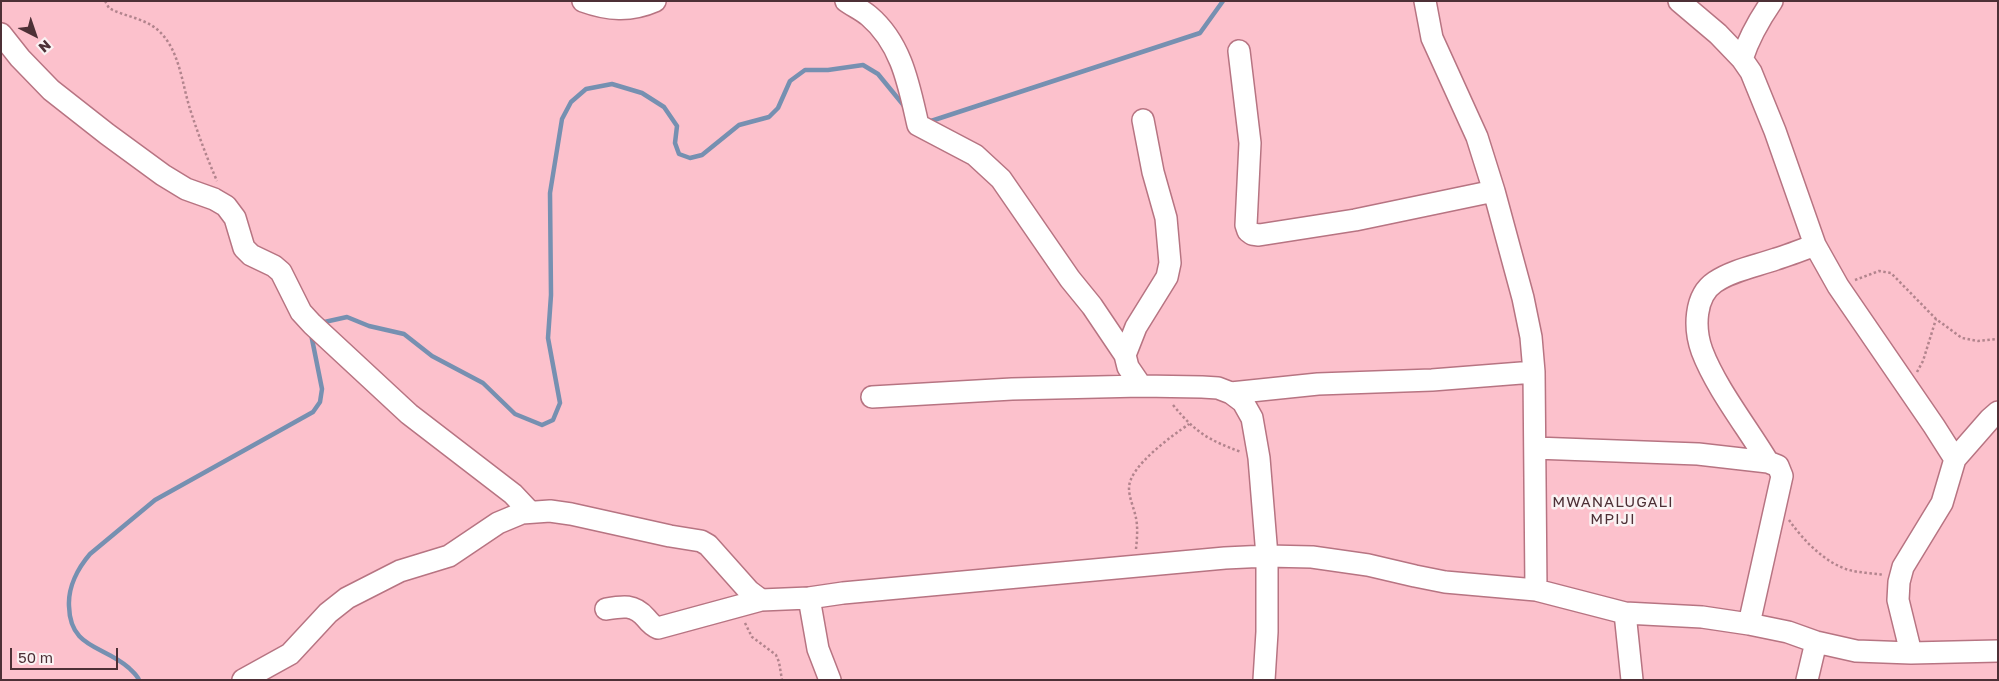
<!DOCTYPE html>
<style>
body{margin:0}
#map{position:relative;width:1999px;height:681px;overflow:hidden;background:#fcc1cc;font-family:"Golos Text",sans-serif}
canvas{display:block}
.frame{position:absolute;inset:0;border:2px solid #4d3036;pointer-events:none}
.north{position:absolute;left:10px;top:10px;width:50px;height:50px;-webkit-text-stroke:4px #faf2f3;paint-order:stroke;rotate:139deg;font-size:14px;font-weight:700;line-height:20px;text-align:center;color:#4d3036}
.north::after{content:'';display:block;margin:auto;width:18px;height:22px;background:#4d3036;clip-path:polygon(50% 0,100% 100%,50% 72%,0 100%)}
.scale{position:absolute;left:10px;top:648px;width:108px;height:22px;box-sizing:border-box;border:2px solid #4d3036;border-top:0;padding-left:6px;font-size:15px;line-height:18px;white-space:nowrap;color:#4d3036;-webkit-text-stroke:4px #faf2f3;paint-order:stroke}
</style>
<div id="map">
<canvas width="1999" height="681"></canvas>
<div class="frame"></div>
<div class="north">N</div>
<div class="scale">50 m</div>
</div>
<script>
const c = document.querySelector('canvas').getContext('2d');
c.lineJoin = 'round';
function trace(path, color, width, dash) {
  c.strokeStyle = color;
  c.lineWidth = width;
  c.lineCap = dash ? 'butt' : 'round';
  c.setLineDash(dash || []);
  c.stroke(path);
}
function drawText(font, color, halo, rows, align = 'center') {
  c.font = font + ' "Golos Text",sans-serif';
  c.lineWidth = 5;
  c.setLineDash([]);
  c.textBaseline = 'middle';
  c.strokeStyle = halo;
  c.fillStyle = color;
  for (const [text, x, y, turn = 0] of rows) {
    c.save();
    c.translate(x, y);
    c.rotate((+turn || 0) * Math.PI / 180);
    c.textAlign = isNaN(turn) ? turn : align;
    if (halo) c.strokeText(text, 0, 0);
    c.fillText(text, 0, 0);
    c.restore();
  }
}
trace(new Path2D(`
 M928 122 1200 33 1223 1
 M320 323 347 317 369 326 404 334 432 356 483 383 515 414 542 425 553 420 560 403 548 338 551 295 550 193 562 119 571 102 586 89 612 84 642 93 664 107 677 126 675 143 679 154 690 158 702 155 739 125 769 117 778 108 790 81 805 70H828L863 65 878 74 905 107
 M139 680C137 675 133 672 129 668 103 645 70 649 69 606 68 587 78 568 90 554L155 500 313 412 320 402 322 389 311 334`), '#7690b1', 4.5);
const minor = new Path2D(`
 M583 1C608 10 630 12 655 1
 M846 1C853 6 862 10 869 16 902 44 909 86 918 125L975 155 1001 179 1070 279 1092 306 1125 355
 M1425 1 1432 38 1477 137 1494 191 1523 298 1531 337 1534 372 1536 590
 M1679 1 1718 34 1742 59 1751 72 1775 131 1815 245 1838 286 1934 426 1955 459
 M1 34 20 58 51 90 107 134 163 175 186 189 214 199 226 206 235 218 244 248 251 255 274 266 281 272 301 312 312 324 409 414 513 494 530 512
 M1239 51 1250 143 1246 225 1248 231 1252 234 1259 235 1355 220 1494 191
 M1742 59C1749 37 1759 20 1772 1
 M1141 386 1128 367 1125 355 1136 327 1167 277 1170 263 1166 218 1153 172 1143 120
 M1231 393 1318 384 1432 380 1534 372
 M872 397 1012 389 1141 386 1202 387 1218 388 1231 393 1243 402 1252 418 1259 458 1267 556V632L1264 680
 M1535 448 1698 454 1768 462 1778 466 1782 476 1749 624
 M1768 462C1747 427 1716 388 1702 351 1694 329 1694 296 1715 282 1733 270 1756 266 1776 259 1789 255 1802 250 1815 245
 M809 598 818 649 830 680
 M606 609C623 606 634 604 646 618 650 623 653 626 658 628L761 600
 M1625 613 1632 680
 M1911 653 1898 600 1899 582 1903 567 1942 503 1955 459 1990 419 1998 412
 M243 680 290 654 328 613 347 598 400 571 449 556 498 523 522 513 550 511 571 514 670 536 701 541 708 545 749 591 761 600 809 598 843 593 1225 558 1267 556 1312 557 1368 565 1415 576 1445 582 1536 590 1625 613 1702 617 1749 624 1788 632 1816 642 1856 651 1911 653 1998 651
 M1807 680 1816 642`);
trace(minor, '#b77482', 24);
trace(new Path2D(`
 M105 1 109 8C125 17 146 18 160 32 180 52 182 84 190 109 198 134 207 158 217 181
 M1855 280 1879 271 1891 273 1936 319 1962 338 1978 341 1998 339
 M1917 372 1923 361 1936 319
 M1173 405C1195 432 1208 440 1241 452
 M1789 520C1803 540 1825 563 1849 570 1860 573 1873 573 1884 575
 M1136 549C1137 539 1138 528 1136 518 1134 508 1129 498 1129 488 1129 466 1172 436 1189 424
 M745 623 752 637 776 655 779 662 782 680`), '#b2848d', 2.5, [2.5, 2.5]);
trace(minor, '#fff', 21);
c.letterSpacing = '1px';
drawText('15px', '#4d3036', '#faf2f3', [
 ["MWANALUGALI",1613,502],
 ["MPIJI",1613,519]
]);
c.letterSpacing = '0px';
</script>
